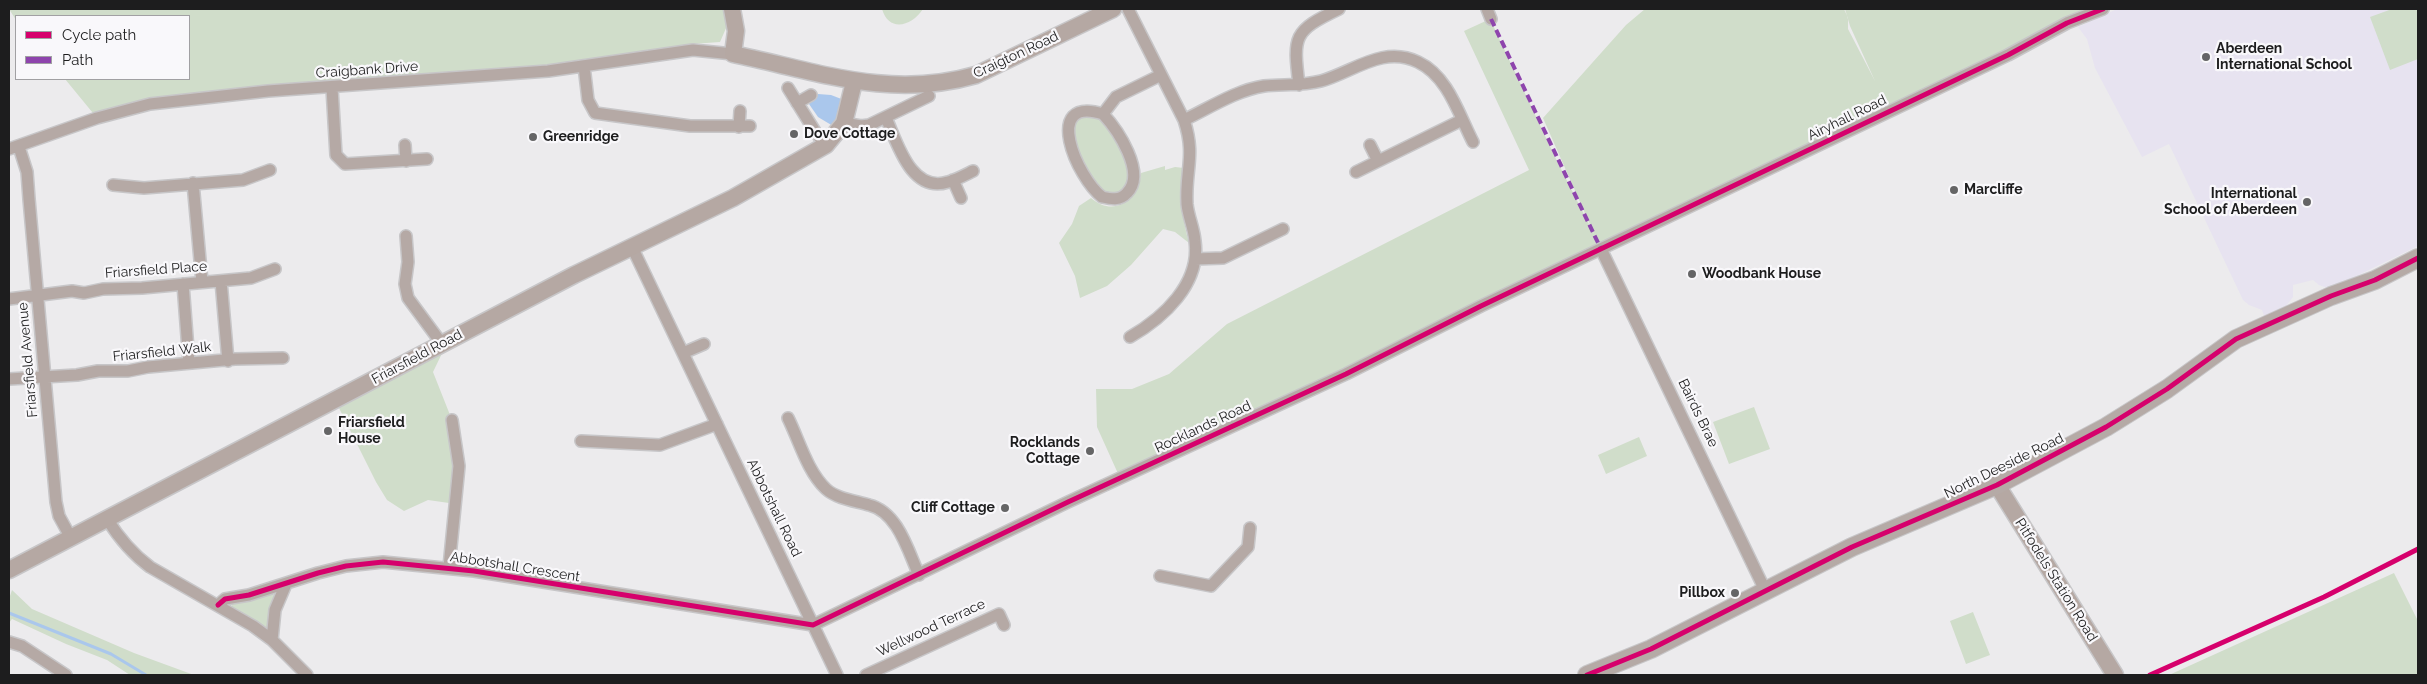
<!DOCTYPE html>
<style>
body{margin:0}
#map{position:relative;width:2427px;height:684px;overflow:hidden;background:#ecebed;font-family:Raleway,sans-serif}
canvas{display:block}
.frame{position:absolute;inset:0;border:10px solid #1d1d1e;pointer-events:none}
.legend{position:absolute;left:15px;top:15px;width:175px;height:65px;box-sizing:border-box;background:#f9f8fb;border:1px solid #a1a0a3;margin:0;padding:6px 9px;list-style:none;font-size:15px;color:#1d1d1e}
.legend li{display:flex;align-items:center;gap:10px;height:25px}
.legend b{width:25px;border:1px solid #a1a0a3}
</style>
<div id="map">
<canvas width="2427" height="684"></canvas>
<div class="frame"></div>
<ul class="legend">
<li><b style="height:6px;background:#d6006c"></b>Cycle path</li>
<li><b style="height:6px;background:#8e44ad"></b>Path</li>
</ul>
</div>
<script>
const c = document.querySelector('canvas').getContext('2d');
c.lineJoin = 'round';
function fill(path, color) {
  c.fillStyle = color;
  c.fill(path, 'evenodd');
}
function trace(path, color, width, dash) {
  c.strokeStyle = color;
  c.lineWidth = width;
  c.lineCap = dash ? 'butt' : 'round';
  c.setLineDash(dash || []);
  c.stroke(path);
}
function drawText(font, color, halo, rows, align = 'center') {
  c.font = font + ' Raleway,sans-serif';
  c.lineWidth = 4.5;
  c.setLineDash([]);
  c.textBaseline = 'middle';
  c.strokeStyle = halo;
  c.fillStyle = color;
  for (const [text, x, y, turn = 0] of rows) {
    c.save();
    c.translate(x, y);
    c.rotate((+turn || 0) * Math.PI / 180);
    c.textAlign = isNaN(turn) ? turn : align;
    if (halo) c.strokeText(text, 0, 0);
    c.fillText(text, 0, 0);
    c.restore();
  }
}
fill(new Path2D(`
 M2117 9H2418V246L2330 289 2319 285 2313 280 2293 285V297L2286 306 2287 308 2265 318 2262 310 2249 305 2243 300 2169 144 2142 157 2095 68 2087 39 2078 27Z`), '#e7e3f0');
fill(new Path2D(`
 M9 9H725L730 19 720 42 692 44 540 66 268 91 97 118 65 79H189V16H16V20Z
 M882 9H923C912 26 889 33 882 9Z
 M1645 9H1844L1848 18V29L1875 81 1850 26 1845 9H2104L1120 478 1097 427 1096 389H1132L1169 374 1227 324 1529 170 1464 31 1490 19 1555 157 1595 236 1543 118 1626 25Z
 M2392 9H2418V59L2390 70 2370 17Z
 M1090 115C1113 121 1127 158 1130 180L1121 193C1117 193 1110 195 1106 194 1092 191 1068 138 1074 125 1077 119 1084 117 1090 115Z
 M1165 166V170L1175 167 1184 168C1179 195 1182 217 1189 243L1175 232 1163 229 1131 265 1107 286 1080 298 1075 276 1059 243 1072 224 1079 206 1091 198C1114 218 1139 200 1141 173Z
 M447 343 433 372 452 420 456 504 428 500 404 511 387 500 376 482 335 400Z
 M1754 407 1770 449 1729 464 1713 422Z
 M1639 437 1647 456 1606 474 1598 455Z
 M2394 573 2418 621V675H2169Z
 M12 590 32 609 134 653 194 675H130L107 660 66 644 12 619 9 623V599Z
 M272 592 275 597 268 627H263L231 608 233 601Z
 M1973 612 1990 655 1966 664 1950 621Z`), '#d0ddca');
fill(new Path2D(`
 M818 94 831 95 844 100 833 126 818 117 809 104Z`), '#aac7ec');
trace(new Path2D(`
 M9 613 111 654 146 675`), '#aac7ec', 3);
const street = new Path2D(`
 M1128 9 1184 120C1196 156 1185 170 1187 204 1188 216 1194 228 1195 241 1201 284 1163 318 1130 337
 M1487 9 1491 19
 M584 66 588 100 595 113 690 126H750
 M1299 85C1293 36 1293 31 1339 9
 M332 88 336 155 345 164 427 159
 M788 88 816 133 826 145
 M797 103 811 95
 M1103 114C1117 129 1147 173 1127 193 1120 201 1111 199 1102 197 1077 178 1041 95 1103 114L1116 97 1161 75
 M886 118C897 142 911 194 948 182 956 180 965 175 973 171
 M1184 120C1209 108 1237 90 1264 86 1283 84 1302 86 1321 81 1353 72 1383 45 1418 62 1448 76 1459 115 1473 142
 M844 123 861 126 869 125 929 96
 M739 127 740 111
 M405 145 406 161
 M1370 145 1378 161
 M19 147 27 172 29 199 56 502 59 516 71 538
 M9 149 97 118 150 104 268 91 548 71 693 50 733 54
 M1356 172 1462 120
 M953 180 961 198
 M193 183 202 282
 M113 185 144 188 243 180 270 170
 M406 236 408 262 405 284 408 298 442 344
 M632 247 837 675
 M1601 249 1765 590
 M1195 259 1223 258 1283 229
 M221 281 228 361
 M183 284 189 363
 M9 299 72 291 84 293 103 289 142 288 251 278 275 269
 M683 353 704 344
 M9 379 77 375 98 371H128L148 367 235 359 283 358
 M788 418C799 440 807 471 826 489 837 499 856 501 869 505 898 512 908 551 919 575
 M581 441 660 445 717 424
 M107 519C119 538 131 553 150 567L253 626 272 640 307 675
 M449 567 459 466 452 420
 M1160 576 1211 586 1248 547 1250 528
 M218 605 225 599 249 595 318 573 346 566 383 562 474 571 813 625 1068 502 1346 374 1481 306 2008 55 2067 23 2103 9
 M272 640 275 610 286 584
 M9 642 22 646 66 675
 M866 675 999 614 1004 625`);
const secondary = new Path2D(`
 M732 9 736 31 733 54C816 71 889 100 976 75L1113 9
 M1997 485 2115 675
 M9 570 574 275 733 198 826 145 844 123 854 82`);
const primary = new Path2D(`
 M1587 675 1651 649 1852 547 1997 485 2106 427 2167 389 2236 339 2331 296 2375 280 2418 258`);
trace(street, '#c7c6c8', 14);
trace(secondary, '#c7c6c8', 19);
trace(primary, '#c7c6c8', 20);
trace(street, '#b5a9a5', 11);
trace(secondary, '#b5a8a3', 16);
trace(primary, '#b5aaa6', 18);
trace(new Path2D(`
 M1491 19 1601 249`), '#8e44ad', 4, [8, 4]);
trace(new Path2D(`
 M218 605 225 599 249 595 318 573 346 566 383 562 474 571 813 625 1068 502 1346 374 1481 306 2008 55 2067 23 2103 9
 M1587 675 1651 649 1852 547 1997 485 2106 427 2167 389 2236 339 2331 296 2375 280 2418 258
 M2150 675 2324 597 2418 549`), '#d6006c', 5);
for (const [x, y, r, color] of [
 [2206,57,5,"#656566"],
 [794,134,5,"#656566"],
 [533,137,5,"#656566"],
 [1954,190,5,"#656566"],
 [2307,202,5,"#656566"],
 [1692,274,5,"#656566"],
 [328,431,5,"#656566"],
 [1090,451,5,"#656566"],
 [1005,508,5,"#656566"],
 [1735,593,5,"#656566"]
]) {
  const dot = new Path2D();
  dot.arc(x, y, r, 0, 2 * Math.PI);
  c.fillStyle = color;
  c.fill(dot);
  trace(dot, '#f9f8fb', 2);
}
drawText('bold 14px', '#1d1d1e', '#f9f8fb', [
 ["Aberdeen",2216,49],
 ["International School",2216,65],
 ["Dove Cottage",804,134],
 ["Greenridge",543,137],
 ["Marcliffe",1964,190],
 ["International",2297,194,"right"],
 ["School of Aberdeen",2297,210,"right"],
 ["Woodbank House",1702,274],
 ["Friarsfield",338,423],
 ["House",338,439],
 ["Rocklands",1080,443,"right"],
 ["Cottage",1080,459,"right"],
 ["Cliff Cottage",995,508,"right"],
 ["Pillbox",1725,593,"right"]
], 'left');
drawText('14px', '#1d1d1e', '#f9f8fb', [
 ["Craigton Road",1016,55,-25],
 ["Craigbank Drive",367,70,-4],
 ["Airyhall Road",1847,118,-26],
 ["Friarsfield Place",156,270,-4],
 ["Friarsfield Walk",162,352,-6],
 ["Friarsfield Road",417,357,-28],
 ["Friarsfield Avenue",28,360,-95],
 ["Bairds Brae",1698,413,64],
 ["Rocklands Road",1203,427,-25],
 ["North Deeside Road",2004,466,-26],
 ["Abbotshall Road",774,508,64],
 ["Abbotshall Crescent",515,567,9],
 ["Pitfodels Station Road",2056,580,58],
 ["Wellwood Terrace",931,628,-25]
]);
</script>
